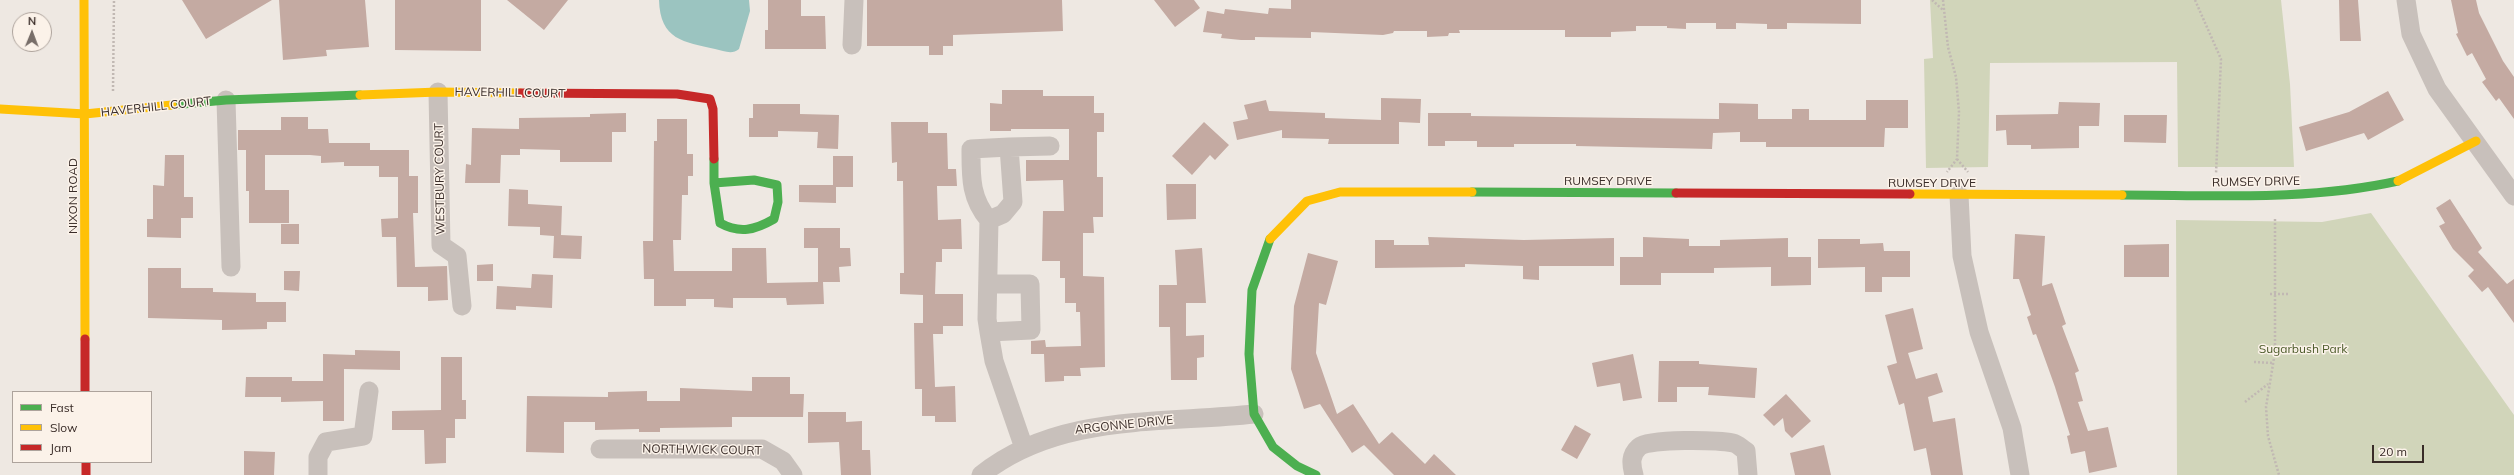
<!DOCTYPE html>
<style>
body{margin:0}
#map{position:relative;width:2514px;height:475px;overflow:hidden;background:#eee8e2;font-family:Mulish,sans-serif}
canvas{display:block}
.legend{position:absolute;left:12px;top:391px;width:140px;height:72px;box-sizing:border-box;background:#fbf2e9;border:1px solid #ada39c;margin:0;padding:5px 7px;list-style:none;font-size:12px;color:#392c28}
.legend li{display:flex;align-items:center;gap:8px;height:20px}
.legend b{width:20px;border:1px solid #ada39c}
.north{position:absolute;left:12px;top:12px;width:40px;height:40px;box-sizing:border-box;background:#fbf2e9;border:1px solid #ada39c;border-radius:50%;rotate:1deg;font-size:11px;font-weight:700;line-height:16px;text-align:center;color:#392c28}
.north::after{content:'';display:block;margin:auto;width:14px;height:18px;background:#786e69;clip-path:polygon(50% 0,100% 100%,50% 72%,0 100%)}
.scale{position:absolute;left:2372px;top:445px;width:52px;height:18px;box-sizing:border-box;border:2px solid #392c28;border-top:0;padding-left:5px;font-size:12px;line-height:14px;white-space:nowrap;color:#392c28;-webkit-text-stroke:3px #fbf2e9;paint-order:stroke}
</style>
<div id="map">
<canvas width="2514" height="475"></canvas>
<ul class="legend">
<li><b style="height:5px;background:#4caf50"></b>Fast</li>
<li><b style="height:5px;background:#ffc107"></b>Slow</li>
<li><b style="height:5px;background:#c62828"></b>Jam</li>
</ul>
<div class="north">N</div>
<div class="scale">20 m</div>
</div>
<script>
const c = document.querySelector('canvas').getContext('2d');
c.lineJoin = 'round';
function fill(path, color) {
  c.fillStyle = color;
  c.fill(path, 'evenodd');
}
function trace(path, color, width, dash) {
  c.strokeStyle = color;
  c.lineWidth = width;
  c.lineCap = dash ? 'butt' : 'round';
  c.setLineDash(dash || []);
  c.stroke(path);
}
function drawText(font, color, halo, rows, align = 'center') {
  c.font = font + ' Mulish,sans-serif';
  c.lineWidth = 3;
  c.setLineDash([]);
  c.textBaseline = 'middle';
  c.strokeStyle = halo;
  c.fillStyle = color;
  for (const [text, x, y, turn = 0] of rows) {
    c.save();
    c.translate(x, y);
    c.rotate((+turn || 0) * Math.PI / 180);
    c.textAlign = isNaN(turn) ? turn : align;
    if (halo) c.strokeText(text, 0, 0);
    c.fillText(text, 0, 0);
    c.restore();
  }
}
fill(new Path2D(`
 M1930 0H2281L2290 84 2294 167H2178L2177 62 1990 63 1988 167 1926 168 1924 59 1933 58Z
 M2371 213 2514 415V475H2177L2176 220 2322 222Z`), '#d1d5ba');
fill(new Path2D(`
 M659 0H749L750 11 739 49C732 55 724 51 715 49 684 42 660 40 659 0Z`), '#9bc4c0');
fill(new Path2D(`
 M182 0H272L206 39Z
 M279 0H365L369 47 326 50 327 56 283 60Z
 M395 0H481V51L395 50Z
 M507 0H568L544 30Z
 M768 0H801V16H825L826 49H765V30H768Z
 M867 0H1062L1063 31 953 35V46H943V55H929V46H867Z
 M1154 0H1194L1200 8 1175 27Z
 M1291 0H1861V24L1787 23V29H1767V24L1736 23V29H1716V23H1686V29L1667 28V26H1636V31L1611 32V37H1565V30H1459L1460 33H1449L1448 36 1427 37V31H1394L1393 33 1383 35 1311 32V38L1255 37V40H1241L1221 38 1222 34 1203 32 1207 11 1224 14 1225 9 1268 14 1269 8 1291 9Z
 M2339 0H2358L2361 41H2340Z
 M2451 0H2476L2479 13 2503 61 2514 77V119L2499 98 2496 101 2482 82 2486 79 2472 53 2467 56 2456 34 2458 33Z
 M1002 90H1043V96H1094V113H1104V132H1097V177H1103V217H1093L1094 233H1083V276L1104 277 1105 367 1080 368 1081 376H1064V381L1045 382 1044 354H1031V341L1045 340 1046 347 1081 346 1080 312H1076V303H1065V278H1060V261H1042L1043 211H1064L1063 180 1026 181V160H1069V129H1011V131H990V103L1002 104Z
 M2388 91 2404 120 2368 140 2364 133 2306 151 2299 127 2349 112Z
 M1381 98 1421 99 1420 123 1399 122V144H1328L1329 139 1282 138V130L1237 140 1233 122 1248 119 1244 105 1266 100 1269 111 1325 113V118L1381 120Z
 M1866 100H1908V128H1885L1884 147H1766V142H1740V132L1713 133 1712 149 1576 146V144H1514V147H1477V141H1445V146H1428V113H1471V116L1719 119V103L1758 104V119H1792V109H1809V120H1866Z
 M2059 102 2100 103 2099 126H2079V148L2031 149V145H2007L2006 130 1996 131V115L2058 114Z
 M753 104H800V114L839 115 838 149 817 148 818 132 778 131V137H749V118H753Z
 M626 113V132H612V162H560V150L520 149V155H501L500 183H465L466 164 471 165 472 128 519 129V118L590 117V114Z
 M2124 115H2167L2166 143 2124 142Z
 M281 117H308V129H328L329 143H370V150H409V176H418V213H413L415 267 447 266 448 300 428 301V287H397L396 237H382L381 219 398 218V177H379V166H344V162L321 163V156L310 155H265V190H289V223H249V191H246V150H238V130H281Z
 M657 119H687V154H693V176H688V195H682L681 240H673L674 271H732V248H766L767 283 818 282V248H804V228H840V248H850L851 266 839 267 840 282H823L824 304 787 305 786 298H733V308L714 307V299H686V306H654V279H644L643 241H653L654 141H657Z
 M891 122H928V133H947L948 169H956L957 186H937L938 220 961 219 962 249H942V262H936L935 294H963V326H943V334H933L935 387 955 386 956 422H935V416H922V389H915L914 323H923V295L900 294V273H904L903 181H897V162L892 163Z
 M1204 122 1229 145 1215 160 1210 155 1192 175 1172 156Z
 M165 155H184V197H193V218H181V238L147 237V219H153V185L164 186Z
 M833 156H853V187H836V203L799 202V185H833Z
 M1166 184H1196V219L1167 220Z
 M509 189 528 190V204L562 206 561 235 582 236 581 259 553 258 554 236 540 235V227L508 226Z
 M2450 199 2482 248 2478 252 2507 284 2514 279V323L2488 287 2482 292 2468 276 2474 270 2453 249 2439 226 2445 223 2436 208Z
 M281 224H299V244H281Z
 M2015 234 2045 236 2042 286 2052 283 2066 324 2062 326 2079 371 2075 373 2083 401 2078 402 2088 431 2108 427 2117 467 2089 473 2085 451 2071 454 2067 436 2070 435 2055 387 2036 334 2033 335 2027 317 2031 315 2019 279H2013Z
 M1428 237 1524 240 1614 238V266H1539V280L1523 279V266L1465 264V267L1375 268V240H1394V245H1429Z
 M1643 237 1689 239V246H1720V240L1788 238V257H1811V285L1771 286V267L1714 268V273H1661V285H1620V257H1643Z
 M1818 239H1860V244L1883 243 1884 251H1910V277H1882V292H1865V267L1818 268Z
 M2169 244V277H2124V245Z
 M1202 248 1206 303H1186V336L1204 335V357L1197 358V380H1171L1170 327H1159V285H1177L1175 250Z
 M1308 253 1338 261 1326 305 1319 303 1316 353 1337 414 1353 404 1379 444 1392 432 1425 464 1434 454 1456 475H1394L1364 445 1352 453 1320 404 1304 409 1291 369 1294 306Z
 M493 264V281H477V265Z
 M148 268H181V288H213V292L256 293V302H286V322H267V329L222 330V320L148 318Z
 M284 271H300L299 291 284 290Z
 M532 274 553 275 552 308 516 306V310L496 309 497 286 531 288Z
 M1913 308 1923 349 1908 353 1916 379 1937 373 1943 392 1928 397 1933 422 1955 418 1963 475H1931L1926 448 1914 451 1904 403 1899 405 1887 366 1897 363 1885 315Z
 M355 350 400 351V370L344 369V421H323V401L281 402V397H245L246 377H292V381H323V354L355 355Z
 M1633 354 1642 398 1623 401 1620 383 1597 387 1592 363Z
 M441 357H462V400H466V419H455V438H446V463L425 464 424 430H392V411L441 410Z
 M1659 361H1699V364L1757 368 1755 398 1708 395 1709 387H1677V402H1658Z
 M752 377H790V394H804L803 417H732V427L660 428V432H639V429L595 430V422H564V453L526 452 527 396 608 397V392L647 391V401H680V388L752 391Z
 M1786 394 1811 421 1792 438 1785 431 1783 418 1774 426 1763 415Z
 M808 412H846V422L862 421V450H870L871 475H841L839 442 808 443Z
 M1575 425 1591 434 1577 459 1561 450Z
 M1824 445 1831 475H1795L1790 453Z
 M244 451 275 452 274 475H244Z`), '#c4aaa2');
trace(new Path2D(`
 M1932 0 1943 10
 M1943 0 1948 47 1956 77 1959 112 1957 159 1947 172
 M2195 0 2221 59 2216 174
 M113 91 114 0
 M1957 159 1968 172
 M2275 219V352L2266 407 2268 436 2279 475
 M2270 294H2289
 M2254 362 2273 363
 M2245 402 2268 384`), '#c1b8b3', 2.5, [2, 2]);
trace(new Path2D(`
 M2406 0 2411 34 2437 89 2514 196
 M852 45 854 0
 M438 92 441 245 457 256 462 306
 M226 100 231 267
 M1009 147 1050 146
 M1959 195 1962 256 1979 332 2012 428 2020 475
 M989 220C970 198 971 176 971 149L1009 147 1013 202 1003 214 989 220 987 319 989 332 994 361 1024 448
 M988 284H1030L1031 330 989 332
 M600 449H762L783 461 793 475
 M318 475V457L326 442 363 436 369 391
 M981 475C1058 413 1162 424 1254 414
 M1634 475C1631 464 1630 455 1639 447 1650 438 1718 440 1733 443 1738 444 1742 449 1746 451L1748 475`), '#c8c0bb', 19);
trace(new Path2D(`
 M172 105 226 100 360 95
 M714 159V183L720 223C740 234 755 230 774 219L778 202 777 185 754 180 714 183
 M1472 192 1676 193
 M2122 195C2214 195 2308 201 2398 181
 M1270 239 1252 290 1249 354 1254 414 1273 447 1297 466 1316 475`), '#4caf50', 9);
trace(new Path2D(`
 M84 0 85 339
 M360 95 438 92 520 93
 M0 109 85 114 172 105
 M2398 181 2476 141
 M1910 194 2122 195
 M1270 239 1307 201 1340 192H1472`), '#ffc107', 9);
trace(new Path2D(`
 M520 93 677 94 710 99 713 109 714 159
 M1676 193 1910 194
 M85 339V392
 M86 462V475`), '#c62828', 9);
drawText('12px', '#392c28', '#fbf2e9', [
 ["HAVERHILL COURT",510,93,1],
 ["HAVERHILL COURT",156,107,-6],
 ["WESTBURY COURT",440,179,-91],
 ["RUMSEY DRIVE",1608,181],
 ["RUMSEY DRIVE",2256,182,-1],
 ["RUMSEY DRIVE",1932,183],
 ["NIXON ROAD",73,196,-90],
 ["ARGONNE DRIVE",1124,425,-6],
 ["NORTHWICK COURT",702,450,1]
]);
drawText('12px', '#4b5a29', '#fbf2e9', [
 ["Sugarbush Park",2303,349]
]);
</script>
